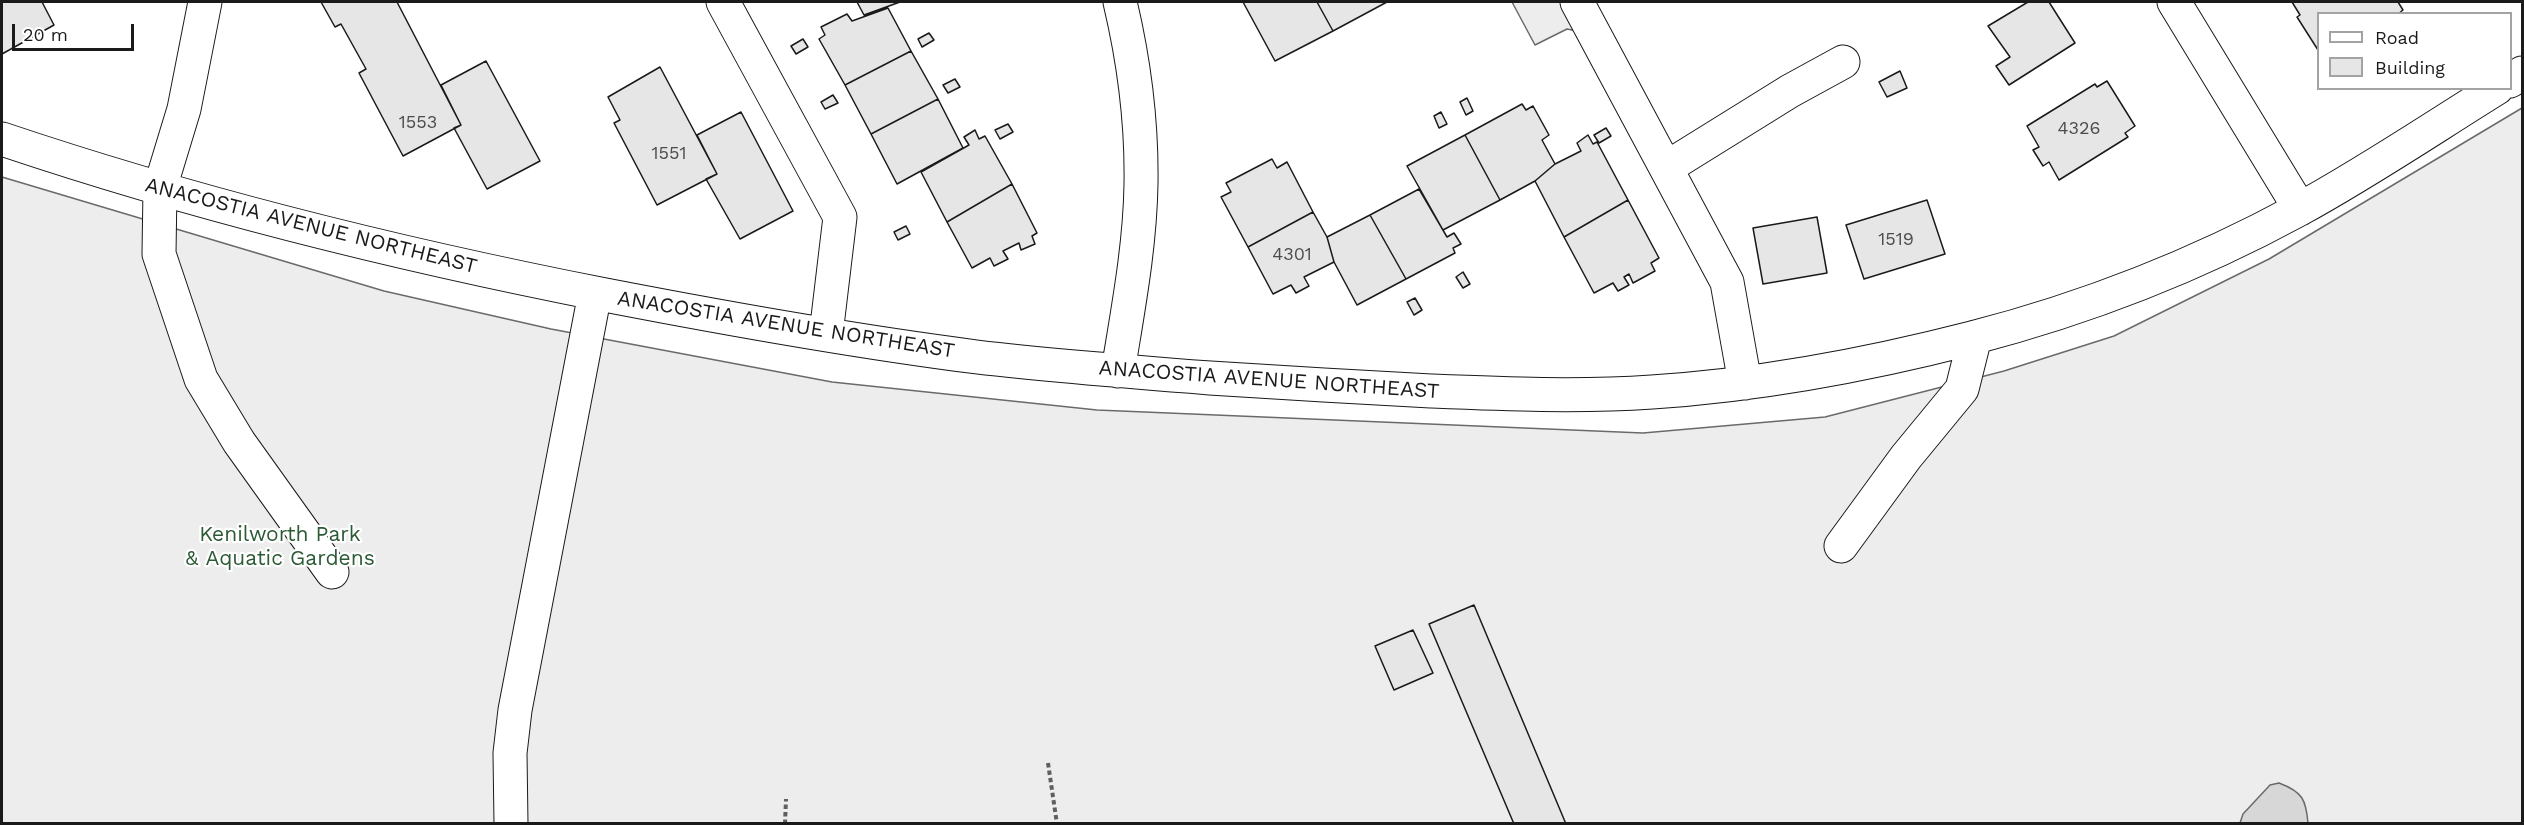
<!DOCTYPE html>
<style>
body{margin:0}
#map{position:relative;width:2524px;height:825px;overflow:hidden;background:#fff;font-family:"Work Sans",sans-serif}
canvas{display:block}
.frame{position:absolute;inset:0;border:3px solid #1a1a1a;pointer-events:none}
.legend{position:absolute;left:2317px;top:12px;width:195px;height:78px;box-sizing:border-box;background:#fff;border:2px solid #a3a3a3;margin:0;padding:8px 10px;list-style:none;font-size:18px;color:#1a1a1a}
.legend li{display:flex;align-items:center;gap:12px;height:30px}
.legend b{width:30px;border:2px solid #a3a3a3}
.scale{position:absolute;left:12px;top:24px;width:122px;height:27px;box-sizing:border-box;border:3px solid #1a1a1a;border-top:0;padding-left:8px;font-size:18px;line-height:21px;white-space:nowrap;color:#1a1a1a;-webkit-text-stroke:4px #fff;paint-order:stroke}
</style>
<div id="map">
<canvas width="2524" height="825"></canvas>
<div class="frame"></div>
<ul class="legend">
<li><b style="height:8px;background:#fff"></b>Road</li>
<li><b style="height:16px;background:#e6e6e6"></b>Building</li>
</ul>
<div class="scale">20 m</div>
</div>
<script>
const c = document.querySelector('canvas').getContext('2d');
c.lineJoin = 'round';
function fill(path, color) {
  c.fillStyle = color;
  c.fill(path, 'evenodd');
}
function trace(path, color, width, dash) {
  c.strokeStyle = color;
  c.lineWidth = width;
  c.lineCap = dash ? 'butt' : 'round';
  c.setLineDash(dash || []);
  c.stroke(path);
}
function drawText(font, color, halo, rows, align = 'center') {
  c.font = font + ' "Work Sans",sans-serif';
  c.lineWidth = 4.5;
  c.setLineDash([]);
  c.textBaseline = 'middle';
  c.strokeStyle = halo;
  c.fillStyle = color;
  for (const [text, x, y, turn = 0] of rows) {
    c.save();
    c.translate(x, y);
    c.rotate((+turn || 0) * Math.PI / 180);
    c.textAlign = isNaN(turn) ? turn : align;
    if (halo) c.strokeText(text, 0, 0);
    c.fillText(text, 0, 0);
    c.restore();
  }
}
const built = new Path2D(`
 M1512 2H1562L1577 31 1567 29 1535 45Z
 M2522 108V823H2V177L384 291 551 329 832 382 1097 410 1643 433 1825 417 2004 371 2114 336 2269 259Z`);
fill(built, '#ededed');
trace(built, '#6a6a6a', 1.5);
const water = new Path2D(`
 M2279 783C2303 792 2306 800 2308 823H2240L2243 814 2270 785Z`);
fill(water, '#d7d7d7');
trace(water, '#6a6a6a', 1.5);
const building = new Path2D(`
 M2 2H42L54 25 2 54Z
 M321 2H397L461 125 403 156 359 73 366 69 341 24 335 27Z
 M857 2H900L864 15Z
 M1243 2H1317L1333 31 1275 61Z
 M1317 2H1387L1333 31Z
 M2028 2H2049L2075 43 2009 85 1996 66 2010 57 1988 26Z
 M2292 2H2398L2403 10 2398 14H2318V50L2297 17 2300 15Z
 M888 8 911 51 845 85 819 39 825 35 821 27 847 14 852 21Z
 M929 33 934 40 922 47 918 39Z
 M803 39 808 47 796 54 791 46Z
 M911 51 938 99 871 134 845 85Z
 M486 61 540 161 487 189 454 128 461 125 441 85Z
 M660 67 717 174 657 205 614 123 620 120 608 97Z
 M1900 71 1907 88 1887 97 1879 82Z
 M955 79 960 87 948 93 943 85Z
 M2107 81 2135 126 2125 133 2128 137 2059 180 2049 162 2043 166 2033 150 2039 147 2027 126 2095 84 2097 87Z
 M833 95 838 103 825 109 821 102Z
 M1467 98 1473 111 1466 115 1460 102Z
 M938 99 963 148 897 184 871 134Z
 M1522 104 1526 110 1533 106 1549 135 1542 140 1555 164 1535 181 1500 200 1465 135Z
 M741 112 793 211 740 239 706 179 717 174 697 135Z
 M1441 112 1447 124 1439 128 1434 116Z
 M1008 124 1013 132 1000 139 995 130Z
 M1606 128 1611 136 1599 143 1594 135Z
 M975 130 979 139 985 136 1012 184 947 222 921 172 969 145 964 137Z
 M1465 135 1500 200 1443 230 1407 166Z
 M1588 135 1593 144 1597 142 1628 200 1564 237 1535 181 1555 164 1581 151 1577 143Z
 M1272 159 1277 168 1287 162 1313 212 1248 247 1221 197 1231 192 1226 183Z
 M1012 184 1037 233 1032 236 1035 244 1021 250 1019 243 1003 251 1008 259 994 266 990 258 972 268 947 222Z
 M1419 189 1447 237 1454 233 1461 244 1453 248 1455 253 1406 279 1370 215Z
 M1628 200 1659 258 1651 263 1655 271 1633 283 1629 274 1624 277 1629 285 1618 291 1613 283 1594 293 1564 237Z
 M1927 200 1945 254 1864 279 1846 225Z
 M1313 212 1327 237 1334 262 1304 277 1309 286 1296 293 1291 285 1273 294 1248 247Z
 M1370 215 1406 279 1357 305 1334 262 1327 237Z
 M1817 217 1827 273 1763 284 1753 228Z
 M906 226 910 234 898 240 894 232Z
 M1463 272 1470 284 1463 288 1456 277Z
 M1415 298 1422 310 1414 315 1407 302Z
 M1474 605 1566 824H1514L1429 624Z
 M1413 630 1433 673 1394 690 1375 646Z`);
fill(building, '#e6e6e6');
trace(building, '#1a1a1a', 1.5);
const minor = new Path2D(`
 M205 2 184 109 160 188 159 254 201 379 239 442 332 572
 M723 2 840 217 826 334
 M1577 2 1727 282 1745 383
 M2174 2 2300 209
 M2510 81 2522 73
 M2 139C198 205 401 255 605 295 729 319 852 341 977 357 1054 366 1132 372 1210 378 1284 383 1357 387 1431 391 1505 394 1578 397 1652 392 1760 385 1867 365 1972 338 2084 309 2195 266 2298 210 2366 173 2431 129 2497 88
 M1666 168 1790 91 1843 62
 M1118 371C1128 309 1140 247 1141 184 1142 122 1134 61 1120 2
 M1841 546 1906 457 1962 389 1975 337
 M511 824 510 753 515 710 595 293`);
trace(minor, '#1a1a1a', 35);
trace(new Path2D(`
 M1048 763 1057 824
 M785 824 786 799`), '#5f5f5f', 4, [4.5, 3]);
trace(minor, '#fff', 33);
drawText('18px', '#4d4d4d', null, [
 ["1553",418,123],
 ["4326",2079,129],
 ["1551",669,154],
 ["1519",1896,240],
 ["4301",1292,255]
]);
drawText('21px', '#1a1a1a', '#fff', [
 ["ANACOSTIA AVENUE NORTHEAST",311,226,14],
 ["ANACOSTIA AVENUE NORTHEAST",786,325,9],
 ["ANACOSTIA AVENUE NORTHEAST",1269,380,4]
]);
drawText('21px', '#2b5a34', '#fff', [
 ["Kenilworth Park",280,535],
 ["& Aquatic Gardens",280,559]
]);
</script>
